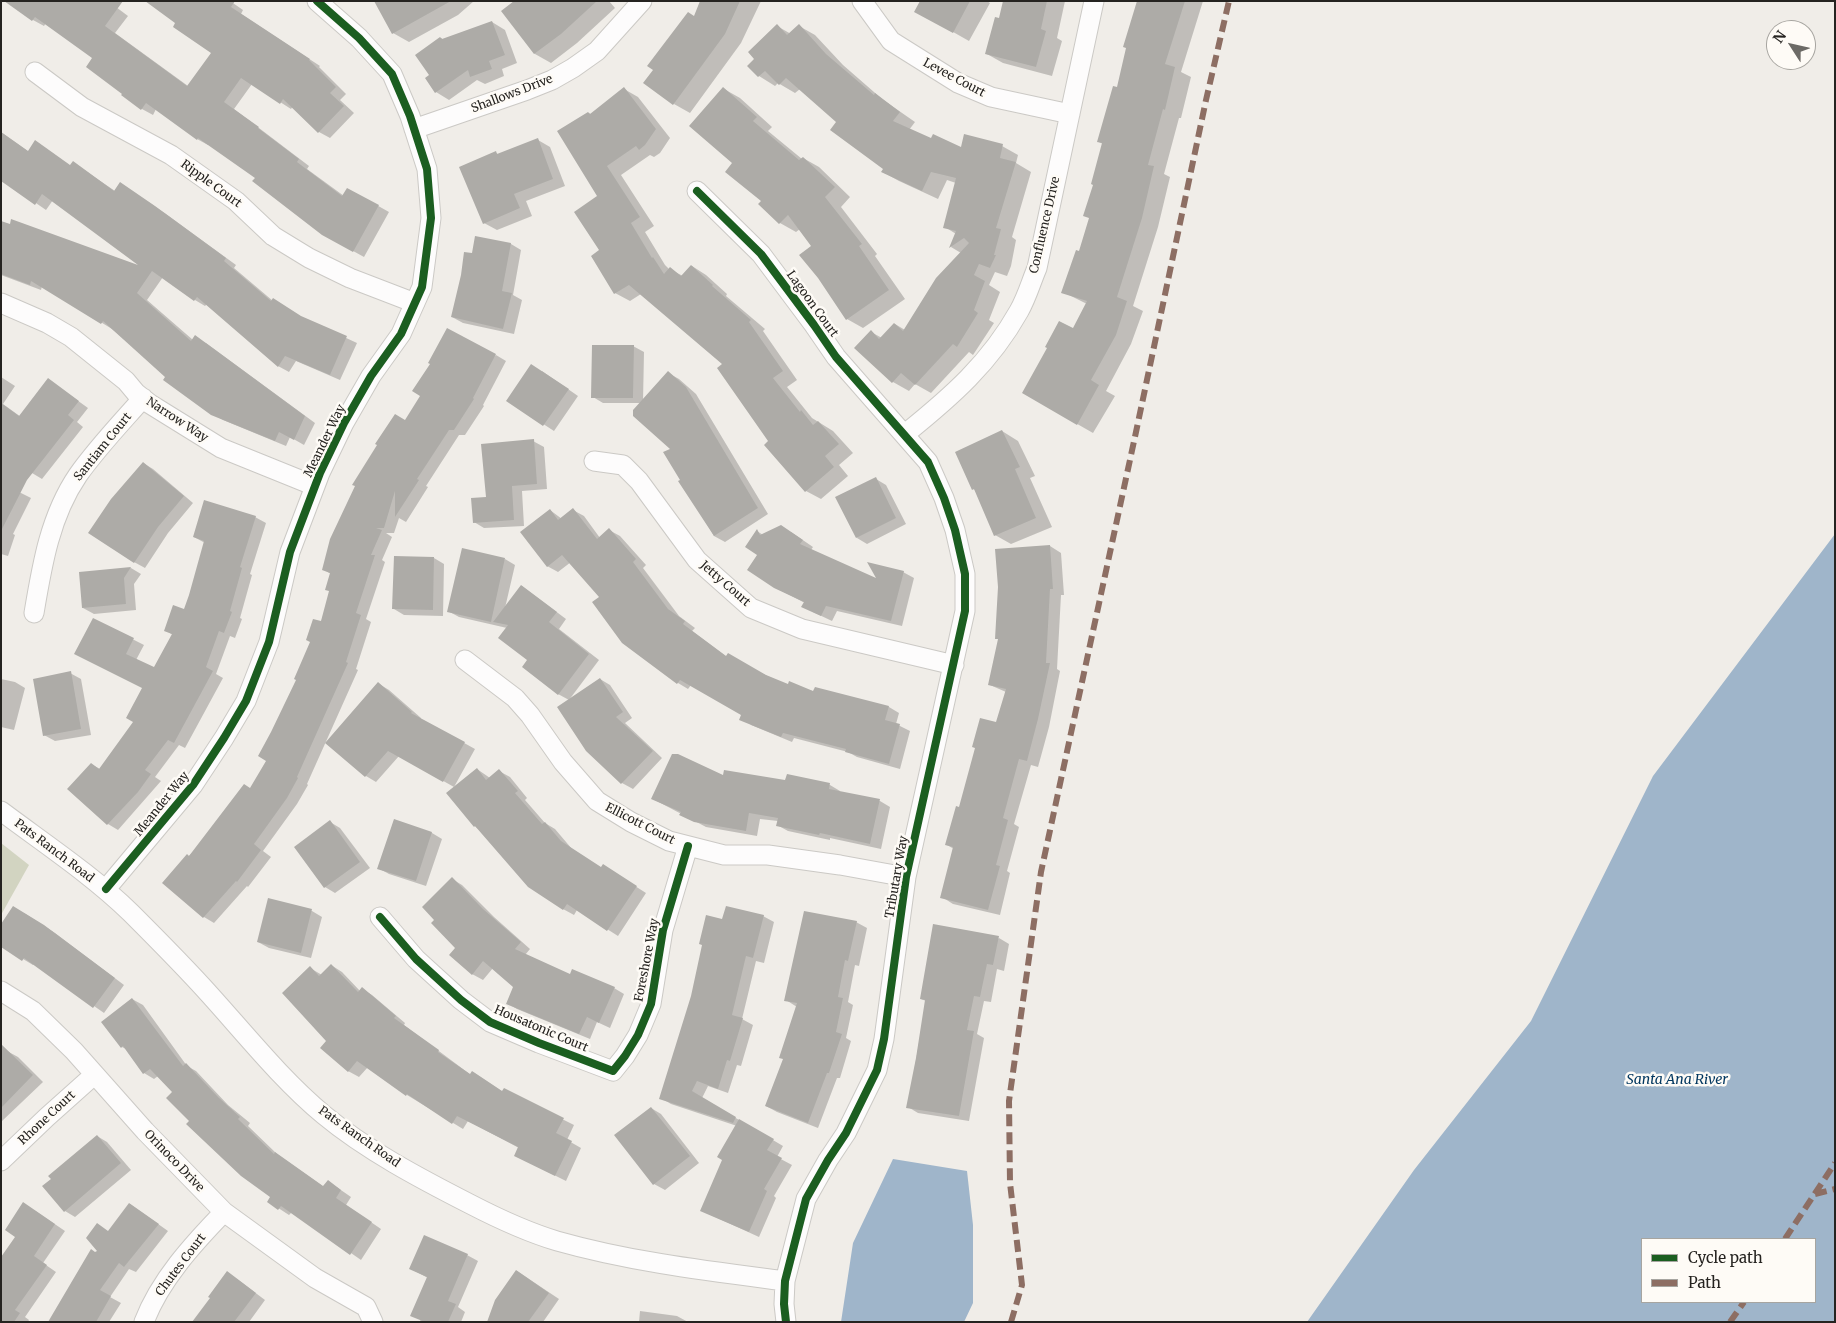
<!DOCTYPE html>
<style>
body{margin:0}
#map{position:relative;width:1836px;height:1323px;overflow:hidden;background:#f0ede8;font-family:Merriweather,serif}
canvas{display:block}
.frame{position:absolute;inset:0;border:2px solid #252320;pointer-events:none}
.legend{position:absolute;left:1641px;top:1238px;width:175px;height:65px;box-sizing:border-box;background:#fefbf6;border:1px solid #a7a5a0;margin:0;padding:6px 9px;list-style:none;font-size:15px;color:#252320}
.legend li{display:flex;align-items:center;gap:10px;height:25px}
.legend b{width:25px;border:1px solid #a7a5a0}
.north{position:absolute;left:1766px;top:20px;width:50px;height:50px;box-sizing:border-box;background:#fefbf6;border:1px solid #a7a5a0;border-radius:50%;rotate:305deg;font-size:14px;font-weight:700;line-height:20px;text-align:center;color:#252320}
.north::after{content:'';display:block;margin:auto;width:18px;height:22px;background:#6c6a66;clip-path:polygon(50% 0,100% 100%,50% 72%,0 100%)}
</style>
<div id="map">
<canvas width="1836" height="1323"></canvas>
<div class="frame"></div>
<ul class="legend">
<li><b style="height:6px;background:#1b5e20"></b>Cycle path</li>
<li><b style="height:6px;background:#8d6e63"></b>Path</li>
</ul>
<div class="north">N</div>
</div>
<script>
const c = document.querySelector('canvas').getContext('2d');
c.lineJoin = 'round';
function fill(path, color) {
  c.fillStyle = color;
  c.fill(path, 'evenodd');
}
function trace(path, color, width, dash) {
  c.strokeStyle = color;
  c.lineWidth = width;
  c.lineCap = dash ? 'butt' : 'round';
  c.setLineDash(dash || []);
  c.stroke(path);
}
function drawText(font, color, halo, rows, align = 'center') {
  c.font = font + ' Merriweather,serif';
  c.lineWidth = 5;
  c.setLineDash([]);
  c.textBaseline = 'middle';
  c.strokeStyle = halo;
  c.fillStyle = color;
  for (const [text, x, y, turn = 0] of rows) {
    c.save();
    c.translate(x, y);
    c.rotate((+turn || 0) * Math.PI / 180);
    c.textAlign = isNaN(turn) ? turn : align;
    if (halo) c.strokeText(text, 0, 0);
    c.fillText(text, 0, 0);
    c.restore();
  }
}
fill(new Path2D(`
 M1 843 29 865 1 915Z`), '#d2d4c1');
fill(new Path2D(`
 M1835 534V1322H1307L1414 1170 1531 1021 1653 776ZM1642 1239H1815V1302H1642Z
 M893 1159 967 1171 973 1225V1303L964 1322H841L853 1243Z`), '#9fb5ca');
fill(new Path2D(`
 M18 1H108L128 16 115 33 188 86 213 53 230 1 243 10 241 14 320 66 319 67 346 94 340 100 354 113 330 138 319 132 293 106 291 109 252 84 234 109 309 166 307 169 344 196 348 189 389 212 364 257 335 241 256 178 209 144 208 145 197 139 156 109 153 115 142 109 94 58 46 23 44 26 33 20Z
 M375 1H474L458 15 409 42 393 33Z
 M515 1H609L615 8 577 43 551 63 535 54 503 11Z
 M702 1H761L741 43 690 113 674 104 695 17Z
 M922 1H987L990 3 969 41 916 11Z
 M1005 1H1065L1057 38 1062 41 1052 76 1003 63 987 54 1000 20Z
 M1138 1H1203L1181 72 1191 77 1181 118H1179L1164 174 1170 177 1158 227 1133 306 1143 311 1131 344 1106 391 1115 396 1093 433 1023 393 1073 330 1087 304 1063 292 1079 253 1090 218 1094 184 1103 144 1099 142 1118 88Z
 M492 22 505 30 517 63 502 69 504 76 485 84 477 80 449 100 436 92 431 75 441 38 444 40Z
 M777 26 791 34 799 26 815 35 843 65 882 99 915 122 909 130 931 140 962 148 1002 146 1018 155 1016 163 1031 172 1012 237 1016 240 1011 266 1007 276 995 272 989 285 1000 292 989 320 994 323 973 355 969 352 931 393 915 384 909 391 893 382 871 332 882 338 895 324 905 330 961 253 951 247 956 234 945 227 956 183 947 180 938 199 899 181 883 172 884 169 838 121 800 89 795 93 778 83 775 86 759 76 749 66 756 59Z
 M624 89 638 97 670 138 660 153 654 157 650 155 621 175 654 226 645 232 665 265 669 269 683 276 692 266 706 275 727 294 726 296 765 329 763 331 797 380 787 387 812 418 833 431 853 453 839 465 848 476 821 499 806 491 770 441 724 365 641 294 630 301 615 293 601 251 599 197 588 113 591 114Z
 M724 89 740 98 772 127 768 131 802 159 803 158 819 167 850 197 841 207 877 254 875 256 905 299 863 328 847 319 813 246 800 229 796 232 780 223 760 204 763 201 734 163Z
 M1 132 29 152 71 166 74 163 115 191 130 190 166 214 236 265 234 268 273 301 303 318 357 343 340 380 296 361 289 372 278 366 207 304 205 306 195 300 163 277 147 300 193 340 206 343 315 423 304 445 290 437 286 446 223 420 212 414 112 329 42 286 41 290 1 275V222L143 268 53 200 46 210 4 181 1 183Z
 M538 140 550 147 565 186 526 201 532 216 497 230 484 223 495 152 499 155Z
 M476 237 511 244 521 250 513 295 522 300 514 334 463 323 452 317 473 255Z
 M633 346 644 352 643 402 668 373 679 379 696 394 768 514 725 542 714 536 681 480 672 449 642 403H603L593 397Z
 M496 355 506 361 483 405 484 406 465 435H459L426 486 428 487 406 522 399 518 394 533H386L392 537 382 560 385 562 366 619 371 622 356 669 358 670 307 784 308 785 297 804 263 851 271 857 248 887 247 886 214 923 204 917 164 883 251 789 267 760 297 679 321 622 331 592V574L323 569 405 421Z
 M542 371 578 396 554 431 508 401Z
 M1 377 15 386 3 404 21 417 49 380 88 408 77 422 83 427 42 479 32 473 1 418Z
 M1002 431 1018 441 1035 476 1030 478 1052 527 1011 544 995 535 976 490 973 489Z
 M533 441 544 447 547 489 522 491 524 526 484 528 474 522 487 498Z
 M143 463 153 469 193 503 168 533 145 568 134 562Z
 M876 479 886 485 906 524 867 544 857 538Z
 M1 483 31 498 13 534 15 535 8 556 1 554Z
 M550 510 562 519 573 510 584 516 600 538 609 530 620 536 646 565 643 568 679 616 695 628 692 631 727 657 789 686 889 707 899 713 896 724 910 731 900 769 857 757 848 752 794 738 792 742 751 725 743 715 691 685 688 689 678 683 623 642 601 597 571 562 558 572 547 566Z
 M255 517 266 523 250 574 252 575 240 618 242 619 235 638 230 636 216 674 223 678 185 748 179 745 155 777 161 781 118 830 108 824 69 789 91 764 100 769 135 722 143 688 93 619 144 645 136 660 154 669 173 635 165 630 185 610 205 543 194 537Z
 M757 531 763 535 791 532 813 547 811 550 878 581 903 572 914 578 902 626 837 611 832 621 813 612 805 603 774 587 759 555Z
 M1050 546 1061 553 1064 595H1061L1057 669 1060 671 1049 727 1038 767 1031 765 1014 824 1019 827 1007 871 1010 873 1000 915 953 904 942 897 954 849 947 845 960 808 997 724 1006 692 990 685Z
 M434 558 444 564 443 616 404 615 394 609Z
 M505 559 515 565 505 608 522 586 566 619 559 629 599 660 569 700 558 694 529 660 507 628 459 617 448 611Z
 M131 568 141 574 134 584 136 610 94 614 83 608 80 573Z
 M70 673 81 679 91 735 55 741 44 735Z
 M1 679 15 682 25 688 14 730 1 727Z
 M600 679 610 685 632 718 625 723 662 758 633 789 622 783 587 750Z
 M379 684 389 690 421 718V719L475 749 454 787 399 756 376 782 366 776 327 743Z
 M477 769 490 778 499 771 510 777 527 798 525 800 545 823 555 829 572 849 601 868 613 872 646 893 618 936 577 910 574 915 563 909 475 826 448 793Z
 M724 777 830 785 840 791V792L880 801 890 807 881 849 830 838V840L788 831 777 825 778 821 760 819 757 836 706 827 653 799Z
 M394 821 432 833 442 839 426 886 389 874 378 868Z
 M330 822 340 828 370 868 335 893 325 887Z
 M452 879 462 885 494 917 530 949 525 955 571 976 614 988 624 994 610 1028 597 1022 590 1039 517 1009 507 1003 514 987 493 968 483 980 472 974 457 948 436 920Z
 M269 900 312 911 322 917 311 958 269 948 258 942Z
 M24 913 55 933 124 985 104 1013 34 964 33 965 23 959Z
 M763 916 774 922 764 963 756 961 742 1019 753 1025 741 1066 737 1065 728 1093 708 1086 702 1098 783 1146 777 1157 792 1165 774 1196 776 1198 759 1237 702 1211 737 1126 671 1104 661 1098 723 921Z
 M856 922 867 928 859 966 855 965 848 1002 853 1005 846 1038 851 1041 840 1078H837L818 1128 777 1112 766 1106 785 1059 797 1007 786 1000Z
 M999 938 1009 944 1004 971 997 969 991 1002 984 1001 977 1034 984 1038 969 1121 918 1113 908 1107 926 1001 921 999Z
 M331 965 342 972 360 991 362 989 372 995 405 1023 404 1025 471 1075 473 1072 503 1092 504 1090 574 1125 567 1140 581 1148 566 1181 526 1161 519 1148 468 1121 463 1129 407 1095 368 1067 359 1077 348 1071 328 1041 310 968 322 975Z
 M132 999 143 1005 187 1066 196 1071 228 1105 250 1123 248 1126 277 1154 324 1187 328 1182 338 1188 351 1197 346 1205 381 1229 361 1260 292 1212 289 1215 269 1202 272 1197 190 1121 174 1092 158 1076 154 1079 144 1073 128 1050 122 1047Z
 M7 1051 18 1057 43 1082 1 1122V1057Z
 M651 1108 661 1114 699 1163 665 1190 654 1184Z
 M97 1136 107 1142 131 1170 75 1217 65 1211Z
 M130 1204 168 1231 136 1272 129 1269 110 1297 121 1303 109 1322H50L98 1251 109 1232Z
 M34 1210 65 1231 43 1263 56 1272 25 1317 29 1320 28 1322H1Z
 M467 1255 478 1261 458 1307 465 1312 461 1322H420L428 1278 411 1269Z
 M517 1271 559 1299 543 1322H488Z
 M237 1279 265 1300 249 1322H194Z
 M640 1311 677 1316 688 1322H639Z`), '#0003');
fill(new Path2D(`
 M4 1H123L105 26 187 86 211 53 173 27 175 23 145 1H235L231 7 310 59 309 60 336 87 330 93 344 106 318 133 283 99 280 104 241 78 224 102 259 127 258 128 299 159 297 162 342 196 347 188 379 205 353 252 322 235 252 181 255 178 198 138 197 140 146 103 141 110 121 95 122 94 86 67 92 58 35 17 32 21Z
 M374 1H451L392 34Z
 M514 1H597L561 34 534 54 501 11Z
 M700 1H740L725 34 673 105 643 83 653 70 647 66 688 12 694 16Z
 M920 1H970L953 33 914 12Z
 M1003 1H1047L1041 29 1046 31 1036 67 985 54 995 17 999 18Z
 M1137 1H1185L1165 64 1175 67 1165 110 1163 109 1148 165 1154 166 1142 218 1117 297 1127 301 1116 335 1091 380 1099 385 1077 425 1022 393 1047 348 1045 347 1059 321 1073 328 1087 301 1061 293 1076 250 1079 251 1089 218 1083 216 1093 185 1091 184 1102 143 1097 142 1113 86 1117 87 1126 48 1123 47Z
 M492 21 505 55 489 61 492 69 470 77 468 70 435 93 425 78 429 75 415 55 440 37 442 39Z
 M777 24 787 35 799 24 826 54 874 95 875 93 900 112 893 121 931 138 933 134 961 147 964 134 1003 144 1000 158 1016 162 996 228 1001 229 994 255H996L990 268 979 264 974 275 985 281 974 310 978 313 957 347 953 344 915 385 901 373 892 383 854 348 871 330 879 339 894 323 903 331 936 278 969 243 964 238 949 248 956 231 943 228 956 178 931 172 922 191 881 172 883 169 830 130 836 122 786 78 779 85 765 71 758 77 747 66 754 59 748 52Z
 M624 87 656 129 645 145 639 150 636 146 607 166 640 217 631 223 652 258 653 257 664 274 670 267 681 276 691 265 713 285 712 286 751 320 749 322 783 371 773 378 800 412 801 410 813 425 818 421 839 444 825 456 834 467 805 492 764 445 768 441 717 368 722 364 629 285 614 294 591 256 599 250 574 212 597 196 557 131 588 112 590 114Z
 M723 87 757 117 753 121 799 160 803 157 835 187 825 197 862 244 859 246 889 290 846 320 818 278 799 255 811 246 788 215 779 224 758 204 761 201 725 172 732 163 689 126Z
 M1 132 28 151 35 140 70 165 73 161 114 191 120 182 155 206 226 258 224 261 271 301 273 298 301 316 347 336 330 375 285 356 278 367 197 297 194 301 152 271 137 293 191 341 195 335 305 416 294 440 279 432 275 441 211 415 163 380 165 377 103 321 101 324 31 281 30 285 1 274V221L10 224 11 219 138 265 42 194 35 205 1 181Z
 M538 138 553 179 514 194 520 208 483 224 459 167 496 151 497 154Z
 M475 236 511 243 502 291 512 293 503 329 451 317 461 275 464 252 472 253Z
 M447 328 496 354 473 398 474 399 454 430H449L417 479 419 480 395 517V491L384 528H376L382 530 371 555H375L356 613 361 615 346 662 348 663 297 777 298 778 287 798 254 844 261 850 237 882 236 881 203 918 162 883 187 854 189 856 244 784 250 788 266 761 258 756 271 732 296 680 294 679 310 642 306 640 313 619 321 621 329 591 325 590 330 573 322 570 330 539 355 486 352 485 377 445 375 444 395 414 405 420 420 396 412 391 430 364 428 363Z
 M592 345H634L633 398H591Z
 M531 364 569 389 543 426 506 401Z
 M668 371 686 387 758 508 714 536 678 481 680 480 663 452 670 449 633 416V410Z
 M48 378 79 401 68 415 74 420 27 480 1 531V403L19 416Z
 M1002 430 1020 467 1015 469 1036 518 994 536 974 489 972 490 955 452Z
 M534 439 537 484 512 486 514 520 473 523 471 498 486 497 481 444Z
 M143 462 184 496 158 527 134 563 88 533 111 499Z
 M876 477 896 518 856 538 835 497Z
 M204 500 256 516 240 567 242 568 230 611 232 612 224 633 219 631 206 667 213 671 174 743 168 740 145 770 151 774 138 792 107 825 67 789 91 763 99 769 133 722 126 718 142 688 74 654 93 618 134 638 126 654 154 667 172 634 164 631 173 605 184 609 189 595 204 541 193 537Z
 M573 508 597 539 609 528 636 559 633 562 668 609 685 621 683 624 726 656 728 653 766 675 788 684 789 681 813 691 815 687 889 706 885 720 900 724 889 764 845 752 846 749 783 733 781 737 739 720 741 715 680 680 677 684 622 643 592 602 599 597 562 555 547 567 520 532 550 509 558 520Z
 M781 525 803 540 800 544 876 578 867 562 904 571 891 621 826 606 821 616 801 607 804 602 774 588 747 570 757 555 745 547 757 529 760 535Z
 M1050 545 1053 589H1050L1046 663H1050L1038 719 1027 761 1019 759 1003 818 1008 820 996 865 1000 866 988 910 940 898 953 847 945 845 956 806 959 807 975 748 972 747 980 718 996 722 1006 689 988 685 998 639H995L998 587 995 549Z
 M462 548 505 558 491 622 447 612Z
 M394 556 434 557 433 610 392 609Z
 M131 567 124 578 126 604 82 608 79 572Z
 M521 585 557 612 549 622 589 654 558 695 522 667 527 660 498 638 508 625 493 622Z
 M71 671 81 729 43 736 33 679Z
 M600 678 623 712 616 717 653 751 621 784 586 751 557 707Z
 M378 682 412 712 411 713 465 742 443 782 388 751 365 777 325 743Z
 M672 754H678L723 775 724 770 785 780 787 774 830 783 829 789 880 799 870 844 820 833 819 835 776 826 778 818 749 813 746 831 694 822 679 815 681 812 651 799Z
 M477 768 486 780 499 769 518 791 515 793 542 824 545 822 561 841 601 867 603 864 637 886 607 931 567 904 563 910 528 887 475 826 474 827 446 793Z
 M394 819 432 832 416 881 377 869Z
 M330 820 360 862 324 888 294 847Z
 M452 877 483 909 521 942 515 949 570 974 572 969 615 987 599 1023 587 1017 579 1034 506 1004 513 987 483 961 472 975 449 955 455 948 431 923 434 920 422 907Z
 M268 898 312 909 301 953 257 942Z
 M13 906 44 925 115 978 93 1008 24 958 22 961 1 947V924Z
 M726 906 764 915 753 958 746 956 732 1015 743 1018 730 1061 727 1060 718 1089 697 1081 692 1091 736 1117 733 1123 659 1099 691 996 702 945 699 944 706 915 722 919Z
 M804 911 857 921 848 961 845 960 838 997 843 998 836 1032 842 1034 829 1073H827L808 1123 765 1106 783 1059 779 1058 797 1003 784 1001Z
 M933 924 999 936 993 965 987 964 980 997 974 996 967 1030 974 1031 959 1116 906 1108 916 1058 925 1000 920 999Z
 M331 964 358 992 362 987 396 1016 394 1018 439 1050 438 1052 470 1074 472 1071 502 1091 504 1088 564 1118 556 1133 572 1141 555 1176 514 1156 518 1147 457 1116 452 1124 407 1094 406 1096 357 1061 348 1072 320 1048 326 1041 282 993 310 966 319 976Z
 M132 998 183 1066 186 1063 218 1097 240 1117 238 1119 274 1154 275 1152 323 1186 328 1180 341 1190 336 1198 372 1222 350 1255 281 1206 278 1210 267 1202 270 1197 241 1176 186 1124 189 1121 166 1098 172 1092 150 1069 143 1074 123 1046 121 1048 101 1022Z
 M1 1044 33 1075 1 1108Z
 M651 1107 690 1156 653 1185 614 1135Z
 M739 1119 774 1139 767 1150 782 1158 764 1189 767 1191 749 1232 700 1211 722 1160 717 1157Z
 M97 1135 121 1163 64 1212 42 1186 51 1179 48 1176Z
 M23 1202 55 1224 34 1256 47 1265 15 1310 20 1313 14 1322H1V1257L15 1237 5 1230Z
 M129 1203 159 1224 124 1267 119 1263 100 1290 111 1296 96 1322H48L91 1249 95 1252 97 1251 86 1238 97 1223 108 1231Z
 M424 1235 468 1254 448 1301 456 1304 448 1322H425L410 1316 427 1277 409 1269Z
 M516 1270 549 1293 528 1322H487L495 1300Z
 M227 1271 256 1293 234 1322H192L210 1298 208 1297Z`), '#adaba7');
const minor = new Path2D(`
 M862 1 891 41 958 83 991 97 1070 114
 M35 72 82 107 171 155 236 201 273 236 309 258 350 278 415 303
 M414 129 527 90 552 80 573 68 597 51 642 1
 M697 191 761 254 814 325 836 357 928 462 944 498 955 530 965 574V611L906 877 884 1039 877 1070 846 1133 828 1160 806 1199 785 1281 784 1304 786 1322
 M1 303 47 323 71 337 126 381 136 393 150 404 221 448 315 486
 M905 434C951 397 990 363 1019 311 1027 297 1031 282 1037 268L1094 1
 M594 461 623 465 639 481 697 560 751 608 802 629 954 665
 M34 613C42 565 50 516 78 475 97 448 121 423 143 398
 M465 660 515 698 530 715 563 762 597 801 631 822 669 841 724 855H768L840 865 906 877
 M1 811C45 844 92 875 131 913 158 940 185 967 210 995 247 1036 282 1080 324 1115 366 1150 421 1179 470 1204 497 1218 527 1232 557 1241 631 1262 708 1271 785 1281
 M106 889 193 785 224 738 246 701 269 642 290 552 320 473 344 423 371 376 401 334 422 287 431 218 427 169 410 116 392 74 359 38 317 1
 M380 917 416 959 461 1000 490 1022 539 1043 613 1071 625 1056 638 1035 651 1004 663 930 688 846
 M1 991 33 1011 74 1051 145 1131 224 1212 315 1278 366 1307 373 1322
 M1 1161 47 1117 94 1075
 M144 1322C160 1280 193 1244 224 1212`);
trace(minor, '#cbc9c5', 21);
trace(minor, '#fdfcfc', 19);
trace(new Path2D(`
 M1815 1194 1835 1189
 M1785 1239 1835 1163
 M1011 1322 1022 1285 1010 1183 1009 1101 1041 872 1136 432 1206 100 1229 1
 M1730 1322 1744 1302`), '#8d6e63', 6, [12, 6]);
trace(new Path2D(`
 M697 191 761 254 814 325 836 357 928 462 944 498 955 530 965 574V611L906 877 884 1039 877 1070 846 1133 828 1160 806 1199 785 1281 784 1304 786 1322
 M106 889 193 785 224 738 246 701 269 642 290 552 320 473 344 423 371 376 401 334 422 287 431 218 427 169 410 116 392 74 359 38 317 1
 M380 917 416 959 461 1000 490 1022 539 1043 613 1071 625 1056 638 1035 651 1004 663 930 688 846`), '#1b5e20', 8);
drawText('12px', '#252320', '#fefbf6', [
 ["Levee Court",954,78,28],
 ["Shallows Drive",512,94,-21],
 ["Ripple Court",211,184,36],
 ["Confluence Drive",1045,225,-77],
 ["Lagoon Court",812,304,54],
 ["Narrow Way",177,420,33],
 ["Meander Way",325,441,-64],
 ["Santiam Court",103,447,-51],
 ["Jetty Court",725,584,41],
 ["Meander Way",162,804,-51],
 ["Ellicott Court",640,824,27],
 ["Pats Ranch Road",54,851,37],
 ["Tributary Way",897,877,-80],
 ["Foreshore Way",647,960,-79],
 ["Housatonic Court",541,1029,23],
 ["Rhone Court",47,1118,-43],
 ["Pats Ranch Road",359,1137,35],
 ["Orinoco Drive",174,1161,46],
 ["Chutes Court",181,1265,-53]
]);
drawText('italic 14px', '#00365f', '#fefbf6', [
 ["Santa Ana River",1677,1080]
]);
</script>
